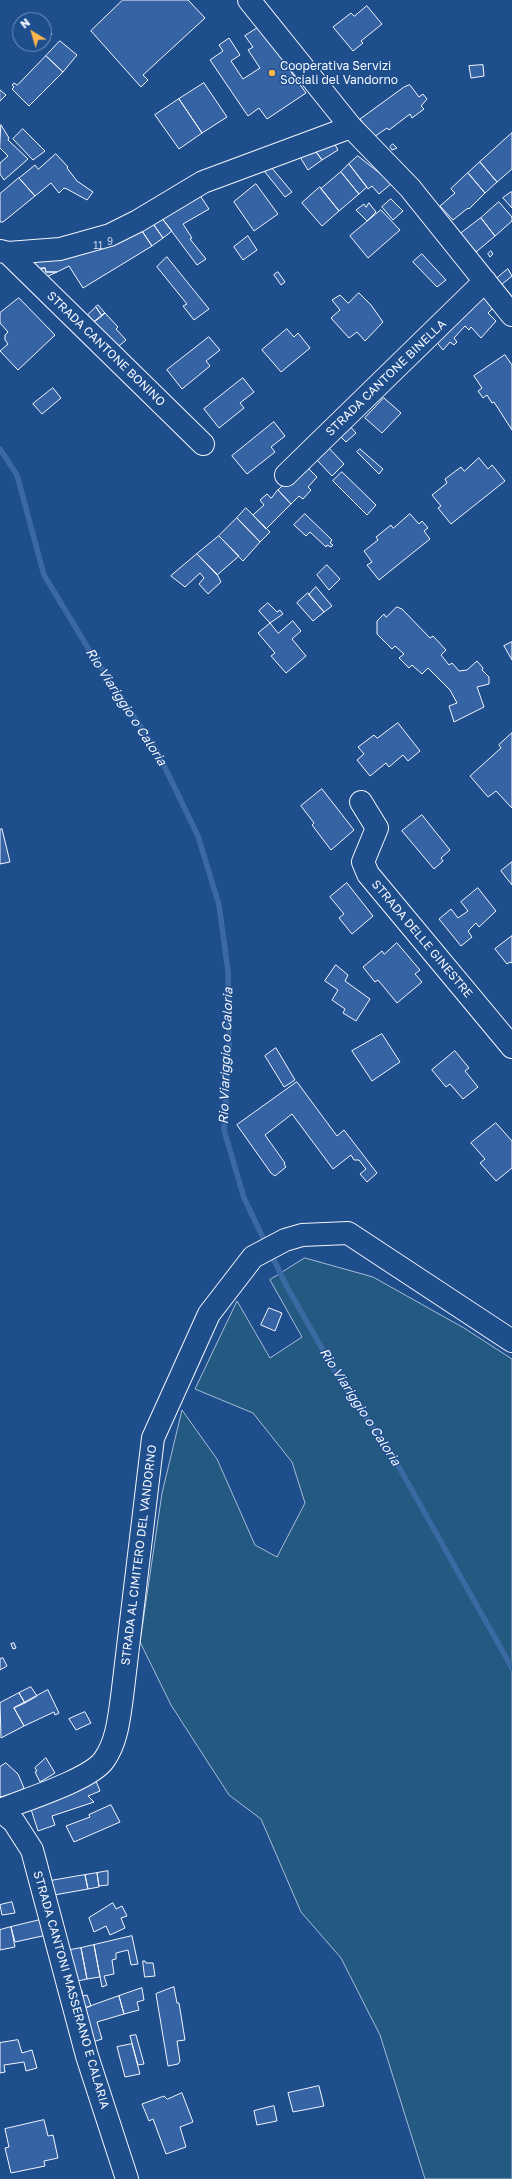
<!DOCTYPE html>
<style>
body{margin:0}
#map{position:relative;width:512px;height:2179px;overflow:hidden;background:#1f4e8c;font-family:"Golos Text",sans-serif}
canvas{display:block}
.north{position:absolute;left:12px;top:12px;width:40px;height:40px;box-sizing:border-box;background:#1f4e8c;border:1px solid #7391ba;border-radius:50%;rotate:322deg;font-size:11px;font-weight:700;line-height:16px;text-align:center;color:#f2f6ff}
.north::after{content:'';display:block;margin:auto;width:14px;height:18px;background:#ffb74d;clip-path:polygon(50% 0,100% 100%,50% 72%,0 100%)}
</style>
<div id="map">
<canvas width="512" height="2179"></canvas>
<div class="north">N</div>
</div>
<script>
const c = document.querySelector('canvas').getContext('2d');
c.lineJoin = 'round';
function fill(path, color) {
  c.fillStyle = color;
  c.fill(path, 'evenodd');
}
function trace(path, color, width, dash) {
  c.strokeStyle = color;
  c.lineWidth = width;
  c.lineCap = dash ? 'butt' : 'round';
  c.setLineDash(dash || []);
  c.stroke(path);
}
function drawText(font, color, halo, rows, align = 'center') {
  c.font = font + ' "Golos Text",sans-serif';
  c.lineWidth = 3;
  c.setLineDash([]);
  c.textBaseline = 'middle';
  c.strokeStyle = halo;
  c.fillStyle = color;
  for (const [text, x, y, turn = 0] of rows) {
    c.save();
    c.translate(x, y);
    c.rotate((+turn || 0) * Math.PI / 180);
    c.textAlign = isNaN(turn) ? turn : align;
    if (halo) c.strokeText(text, 0, 0);
    c.fillText(text, 0, 0);
    c.restore();
  }
}
const green = new Path2D(`
 M305 1258 373 1277 464 1328 512 1359V2179H425L380 2035 341 1958 301 1912 261 1819 229 1795 171 1705 140 1642 162 1493 182 1410 217 1459 255 1545 277 1557 305 1503 292 1462 253 1413 195 1389 237 1301 270 1358 302 1337 270 1280Z`);
fill(green, '#245a82');
trace(green, '#a8bbd7', 1);
trace(new Path2D(`
 M0 449 17 475 44 575 88 648 157 751 198 836 219 905 228 971 229 1047 224 1130 244 1198 267 1246
 M271 1254 286 1285 341 1382 391 1453 512 1668`), '#3b69a3', 5.5);
const building = new Path2D(`
 M123 0H188L205 18 143 75 148 80 141 87 91 31Z
 M367 6 382 24 361 41 363 43 353 51 333 27 351 13 354 16Z
 M44 26 52 34 46 40 44 38Z
 M259 27 306 93 267 119 259 108 248 116 210 60 223 51 219 45 229 38 240 55 231 61 243 79 260 68 248 50 253 47 245 36Z
 M60 41 77 55 63 72 46 56Z
 M46 56 63 72 29 106 12 89 14 87 12 85 14 83 17 85Z
 M483 65 484 76 471 78 469 66Z
 M204 83 227 117 202 133 179 99Z
 M410 85 419 97 423 94 427 99 421 106 424 109 412 118 410 114 389 130 387 128 374 137 360 119 404 87Z
 M0 90 6 95 0 101Z
 M179 99 202 133 179 149 155 115Z
 M1 125 9 138 8 140 28 159 4 180 0 174V163L8 156 0 148Z
 M23 129 45 151 33 160 13 139Z
 M512 133V169L497 182 480 162Z
 M333 141 338 150 322 160 311 145Z
 M393 144 397 148 392 150 390 147Z
 M311 145 322 160 308 170 295 149Z
 M56 154 68 167 67 168 77 181 93 192 87 200 67 189 64 188 59 193 51 183 35 196 19 178 35 165 38 169Z
 M358 156 392 183 379 194 372 186 368 189 349 164Z
 M480 162 497 182 485 193 468 173Z
 M349 164 367 187 359 194 341 172Z
 M271 167 292 192 285 197 265 172Z
 M341 172 359 194 339 211 321 189Z
 M468 173 485 193 469 209 468 208 453 220 440 206 455 193 451 189Z
 M19 178 35 196 3 222H0V194Z
 M256 184 278 214 254 231 234 202Z
 M320 187 339 211 322 226 302 203Z
 M197 191 209 209 183 224 192 238 190 239 206 259 197 265 158 213Z
 M511 192H512V208L503 198Z
 M391 199 403 211 393 220 382 207Z
 M499 202 512 217V221L495 236 481 218Z
 M369 203 376 212 367 221 356 210 364 204 366 207Z
 M381 210 400 230 368 258 350 236Z
 M158 213 172 231 163 238 149 218Z
 M149 218 163 238 152 246 138 225Z
 M481 218 495 236 476 252 460 234Z
 M138 225 152 246 83 288 69 266 57 272H46L45 268 31 271 32 253Z
 M248 236 257 250 243 260 234 247Z
 M491 251 493 254 490 257 488 254Z
 M422 254 446 280 437 287 413 262Z
 M167 257 209 309 194 320 183 306 187 304 157 267Z
 M45 268 46 272H57L46 277 44 273 39 274 38 269Z
 M508 269 512 276 501 285 496 279Z
 M278 272 285 282 281 285 274 275Z
 M359 293 371 305 383 322 365 341 357 332 349 338 331 318 340 310 332 300 340 295 348 303Z
 M480 293 494 307 488 313 496 321 481 338 471 327 469 330 465 326 454 338 457 342 454 345 450 342 443 350 434 339Z
 M19 298 55 335 18 370 0 351 8 344 5 340V335L8 332 0 323V313Z
 M98 305 105 313 102 316 96 307Z
 M96 307 102 316 94 322 88 315Z
 M105 313 118 327 116 329 126 340 115 349 94 322Z
 M287 329 294 337 298 333 310 348 281 372 262 350Z
 M209 337 220 350 206 361 210 366 182 389 167 370Z
 M505 355 512 365V430L494 402 492 403 487 395 483 398 478 391 482 388 474 376Z
 M243 378 254 392 240 403 244 408 219 428 204 409Z
 M53 388 61 398 42 414 33 404Z
 M384 398 401 413 382 433 365 418Z
 M274 422 285 436 271 447 275 452 247 474 232 456Z
 M347 423 356 433 346 442 337 433Z
 M325 444 344 464 332 476 315 458Z
 M360 449 383 469 379 474 357 452Z
 M479 458 488 469 492 465 505 481 451 524 438 508 441 506 432 495 447 483 445 479 461 467 464 471Z
 M307 467 317 477 308 487 311 490 303 499 299 496 291 504 278 490 298 470Z
 M342 472 376 505 367 515 333 481Z
 M278 490 291 504 266 529 253 515 264 505 260 500 267 494 271 498Z
 M246 508 270 532 260 542 237 518Z
 M305 514 332 540 330 543 333 545 331 547 327 545 326 547 310 532 306 536 294 525Z
 M410 514 419 524 422 521 428 528 424 531 430 539 379 580 367 565 372 562 364 551 378 540 376 537 391 525 393 528Z
 M237 518 260 542 243 561 219 536Z
 M219 536 239 556 217 575 197 554Z
 M197 554 217 574 221 582 208 594 199 584 204 578 200 573 185 587 171 576Z
 M327 565 340 579 329 590 317 575Z
 M316 587 332 606 324 612 309 595Z
 M308 593 324 612 313 621 297 603Z
 M268 603 277 612 280 610 283 614 270 623 259 611Z
 M397 607 402 609 430 638 433 636 446 650 441 655 449 665 452 663 459 671 467 670 477 661 483 668 482 670 489 677V684L477 687 484 707 454 722 449 706 457 703 450 690 428 668 422 674 412 665 409 668 399 658 404 654 395 646 392 649 377 634V621L384 614 386 617Z
 M293 621 301 631 292 639 306 656 286 673 271 656 275 653 258 633 270 623 278 633Z
 M512 642V660L504 646Z
 M398 723 420 751 408 761 403 755 389 767 386 763 370 776 357 760 364 754 358 747 374 735 377 738Z
 M512 733V808L496 791 488 797 470 776 501 748 499 745Z
 M322 789 354 830 331 850 312 825 314 823 301 806Z
 M422 815 450 850 441 858 443 861 434 869 402 831Z
 M2 829 10 862 0 864V830Z
 M512 862V885L501 871Z
 M347 883 373 916 352 934 339 918 344 914 330 897Z
 M478 888 496 911 479 927 476 923 468 931 472 937 461 946 439 919 451 909 458 918 468 911 461 902Z
 M512 936V963L510 962 507 964 495 949Z
 M397 943 420 970 415 974 422 982 397 1003 378 980 375 982 363 967 382 951 384 954Z
 M336 965 348 975 345 981 370 999 356 1021 343 1013 345 1009 332 1000 338 990 325 981Z
 M382 1034 400 1062 372 1081 352 1051Z
 M276 1048 295 1080 284 1087 265 1056Z
 M455 1051 469 1068 465 1071 478 1087 463 1099 450 1084 446 1087 432 1070Z
 M297 1082 337 1136 344 1130 377 1173 367 1182 360 1174 366 1169 359 1160H354L351 1155 333 1169 292 1114 265 1135 285 1163 284 1164 286 1167 275 1176 271 1173 237 1125Z
 M496 1123 512 1141V1168L496 1181 480 1163 485 1159 471 1143Z
 M269 1308 282 1313 275 1331 261 1325Z
 M14 1643 16 1648 13 1649 11 1644Z
 M3 1658 7 1666 0 1670V1659Z
 M31 1687 37 1696 25 1703 19 1693Z
 M48 1690 59 1713 55 1715 54 1712 24 1726 14 1708Z
 M19 1693 25 1703 14 1708 24 1726 1 1738 0 1703Z
 M85 1712 91 1723 76 1730 69 1719Z
 M46 1758 55 1773 40 1782 35 1772 37 1771 35 1768Z
 M6 1763 18 1774 24 1788 15 1794 0 1797V1767Z
 M96 1781 100 1791 88 1796 94 1802 52 1816 55 1825 38 1831 29 1803Z
 M111 1805 120 1822 74 1842 66 1826 90 1817 89 1815Z
 M108 1871V1885L99 1886 97 1873Z
 M97 1873 99 1887 88 1889 85 1875Z
 M85 1875 88 1889 54 1895 50 1881Z
 M12 1902 15 1913 2 1915 0 1905Z
 M113 1903 116 1909 122 1906 127 1916 121 1918 125 1928 110 1935 106 1926 94 1932 89 1918Z
 M44 1919 47 1935 15 1942 11 1927Z
 M11 1927 15 1947 0 1950V1930Z
 M132 1936 138 1964 131 1965 128 1950 116 1953V1959L112 1960 114 1974 104 1976 107 1985 102 1987 94 1945Z
 M94 1945 100 1977 87 1979 81 1948Z
 M81 1948 87 1979 73 1982 65 1951Z
 M143 1961H145L146 1963H153L155 1976 145 1977Z
 M174 1987 177 2003H179L185 2040 177 2041 180 2061 178 2064 168 2066 156 1994Z
 M142 1988 144 2000 137 2002 139 2010 124 2014 119 1996Z
 M82 1991 83 1996 87 1995 91 2006 80 2010 76 1993Z
 M119 1996 124 2014 97 2022 102 2039 90 2043 80 2010Z
 M136 2035 144 2064 138 2065 130 2036Z
 M18 2040 22 2053 32 2050 37 2068 26 2071 24 2062 4 2065 5 2072 0 2073V2043Z
 M132 2044 140 2074 125 2077 117 2047Z
 M319 2086 324 2106 293 2112 288 2093Z
 M182 2093 193 2122 180 2127 186 2147 166 2154 153 2119 149 2121 142 2104 164 2096 167 2099Z
 M274 2106 277 2121 257 2125 254 2111Z
 M44 2120 48 2136 53 2135 58 2158 44 2161 45 2166 11 2173 5 2148 9 2147 5 2129Z`);
fill(building, '#3563a3');
trace(building, '#f2f6ff', 1);
const minor = new Path2D(`
 M249 0 351 127 410 188 512 315
 M0 251 8 253 60 249 110 235 138 221 203 182 351 127
 M8 253 203 444
 M286 475 485 281
 M361 802 377 828 363 862 368 874 512 1047
 M0 1810C24 1800 90 1780 104 1760 117 1742 119 1718 122 1697L153 1438 209 1314 253 1257 285 1240 302 1235 348 1233 512 1341
 M0 1810 14 1822 32 1850 87 2056 127 2179`);
trace(minor, '#f2f6ff', 24);
trace(minor, '#1f4e8c', 22);
for (const [x, y, r, color] of [
 [272,73,4,"#ffb74d"]
]) {
  const dot = new Path2D();
  dot.arc(x, y, r, 0, 2 * Math.PI);
  c.fillStyle = color;
  c.fill(dot);
  trace(dot, '#1f4e8c', 1.5);
}
drawText('10px', '#c3d1e8', null, [
 ["9",110,242],
 ["11",98,246]
]);
drawText('12px', '#f2f6ff', '#1f4e8c', [
 ["Cooperativa Servizi",280,66],
 ["Sociali del Vandorno",280,80]
], 'left');
drawText('12px', '#f2f6ff', '#1f4e8c', [
 ["STRADA CANTONE BONINO",106,349,44],
 ["STRADA CANTONE BINELLA",386,378,-44],
 ["STRADA DELLE GINESTRE",422,939,50],
 ["STRADA AL CIMITERO DEL VANDORNO",139,1555,-83],
 ["STRADA CANTONI MASSERANO E CALARIA",71,1990,74]
]);
drawText('italic 13px', '#f2f6ff', '#1f4e8c', [
 ["Rio Viariggio o Caloria",126,707,57],
 ["Rio Viariggio o Caloria",226,1056,-88],
 ["Rio Viariggio o Caloria",360,1407,57]
]);
</script>
